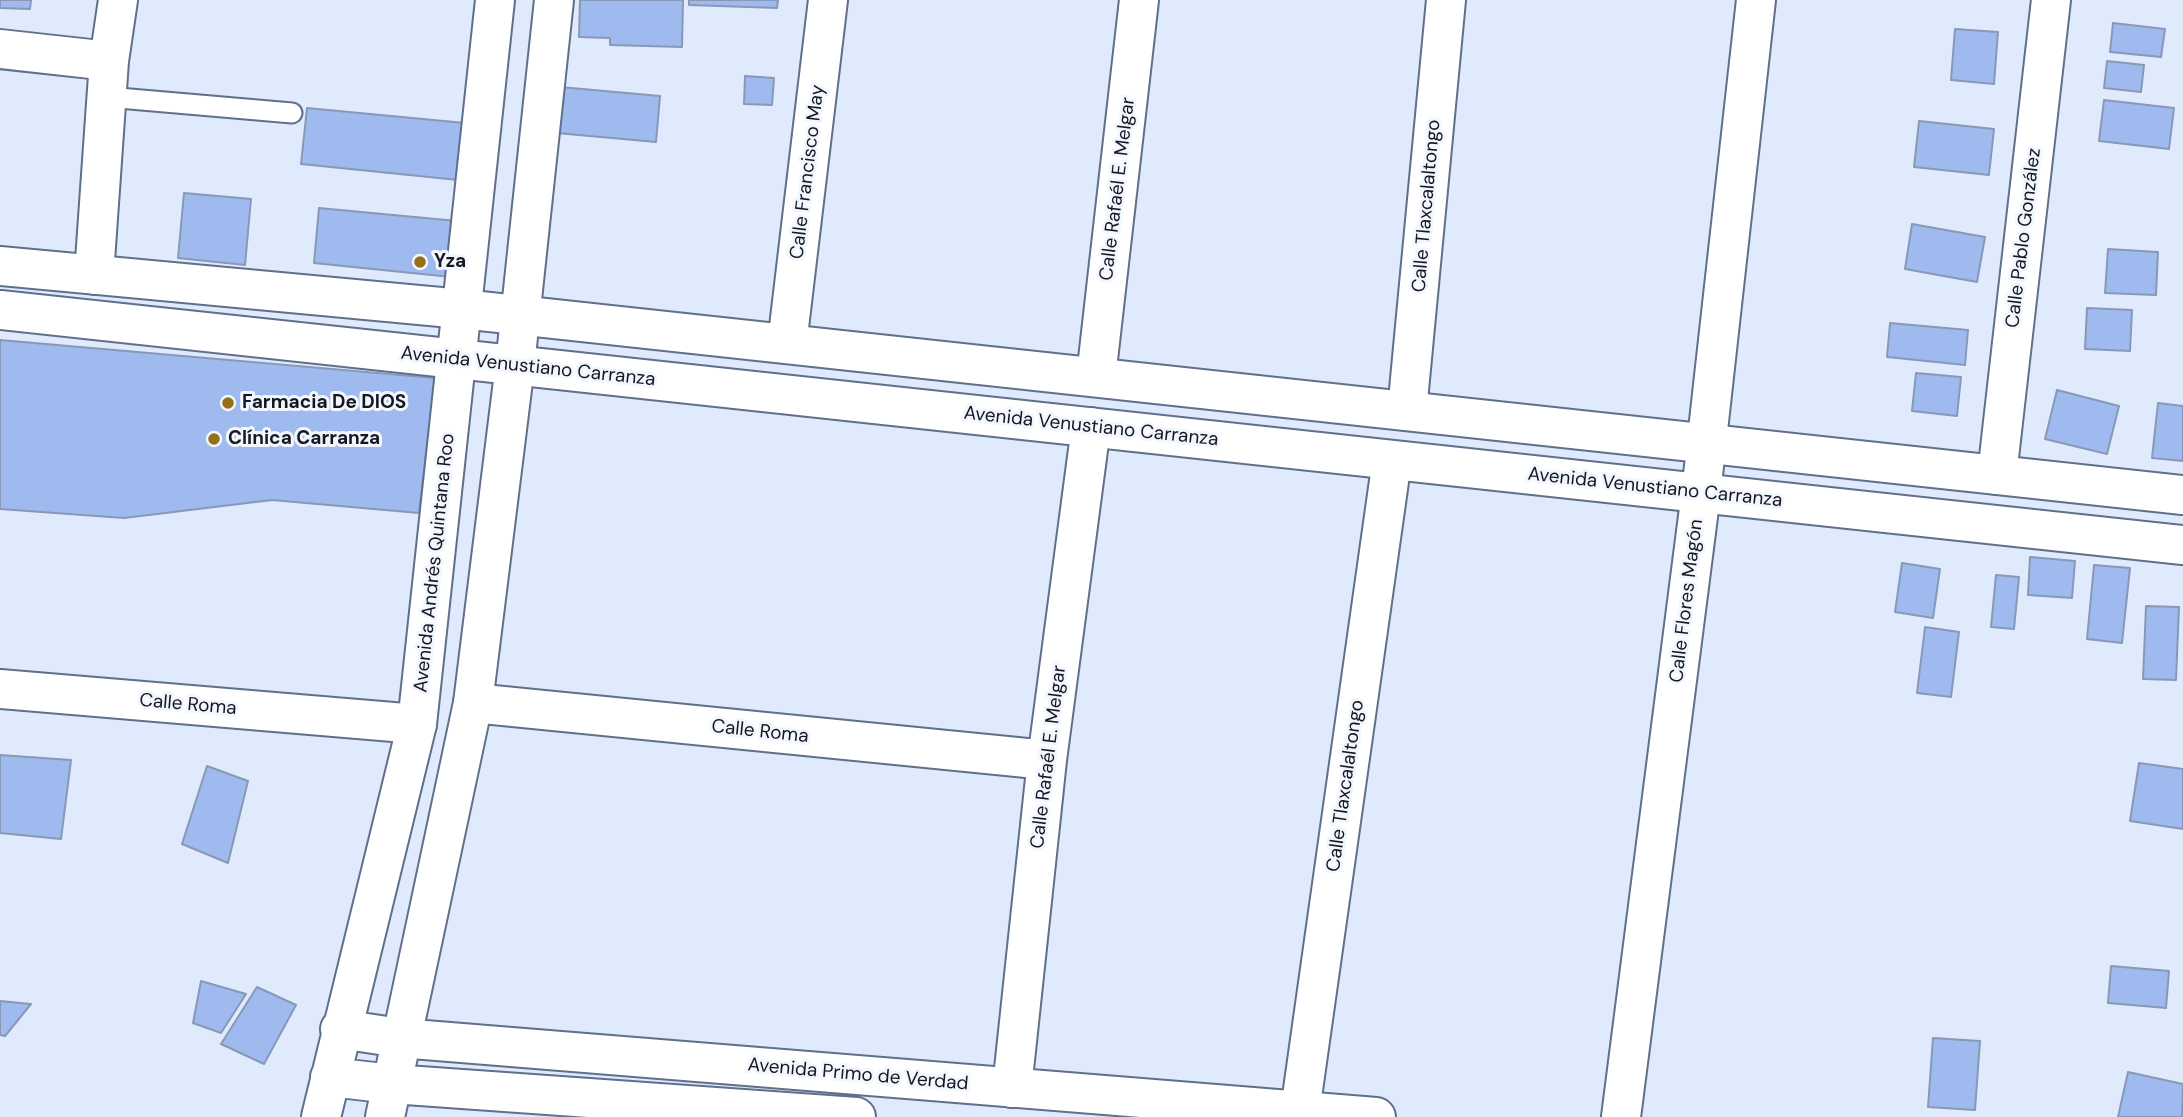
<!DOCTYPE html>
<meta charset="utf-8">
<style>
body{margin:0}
canvas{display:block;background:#dfeafd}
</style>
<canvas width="2183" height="1117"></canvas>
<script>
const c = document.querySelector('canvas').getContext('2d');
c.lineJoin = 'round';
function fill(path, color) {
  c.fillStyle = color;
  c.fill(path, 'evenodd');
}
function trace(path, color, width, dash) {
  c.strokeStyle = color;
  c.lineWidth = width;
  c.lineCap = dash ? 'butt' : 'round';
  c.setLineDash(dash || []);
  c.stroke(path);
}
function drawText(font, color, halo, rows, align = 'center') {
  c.font = font + ' "DM Sans",sans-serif';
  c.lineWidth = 6;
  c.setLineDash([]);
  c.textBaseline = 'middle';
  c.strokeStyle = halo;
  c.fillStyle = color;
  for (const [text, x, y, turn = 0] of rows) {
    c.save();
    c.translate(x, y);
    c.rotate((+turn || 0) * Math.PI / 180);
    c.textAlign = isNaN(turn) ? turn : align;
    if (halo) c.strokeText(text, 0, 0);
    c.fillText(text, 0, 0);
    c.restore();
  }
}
const building = new Path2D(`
 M0 0H31L30 9 0 8Z
 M580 0H683L682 47 610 45V38L579 37Z
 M689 0H778L777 8 689 5Z
 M2113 23 2165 29 2161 57 2110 52Z
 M1955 29 1998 32 1994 84 1951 80Z
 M2107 61 2144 65 2141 92 2104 88Z
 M745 76 774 78 772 105 744 104Z
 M560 87 660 96 656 142 556 133Z
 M2104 100 2174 108 2169 149 2099 141Z
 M307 108 465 123 468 181 301 164Z
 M1919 121 1994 129 1989 175 1914 167Z
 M184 193 251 199 245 265 178 258Z
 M319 208 457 221 451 277 314 263Z
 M1912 224 1985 237 1977 282 1905 269Z
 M2108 249 2158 252 2156 295 2105 293Z
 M2087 308 2132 310 2130 351 2085 349Z
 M1890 323 1968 330 1965 365 1887 357Z
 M0 340 435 378 419 513 272 500 124 518 0 509Z
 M1916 373 1961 377 1957 416 1912 411Z
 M2057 390 2119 406 2107 454 2045 439Z
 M2158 403 2183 406V461L2152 458Z
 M2030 557 2075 561 2072 598 2028 595Z
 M1902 563 1940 569 1933 618 1895 612Z
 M2094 565 2130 568 2122 643 2087 639Z
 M1996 575 2019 577 2014 629 1991 627Z
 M2146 606 2179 607 2176 680 2143 679Z
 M1925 627 1959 632 1951 697 1917 693Z
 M0 755 71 760 61 839 0 833Z
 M2139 763 2183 769V829L2130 821Z
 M207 766 248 781 228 863 182 844Z
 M2111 966 2169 971 2166 1008 2108 1003Z
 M201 981 246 994 221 1033 193 1023Z
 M257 987 296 1005 264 1064 221 1044Z
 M0 1001 31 1004 5 1036 0 1035Z
 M1933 1038 1980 1041 1975 1110 1928 1107Z
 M2128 1072 2183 1084 2182 1117H2118Z`);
fill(building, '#9fbaee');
trace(building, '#8898b6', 2);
const service = new Path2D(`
 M107 97 292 113`);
const minor = new Path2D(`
 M0 49 109 61
 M0 266 462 309
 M94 275 109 61 118 0
 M0 310 457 359
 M787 344 828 0
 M1096 377 1139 0
 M1407 411 1446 0
 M1997 475 2051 0
 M0 689 417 724
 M473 703 1047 760
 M1012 1088 1047 760 1091 427
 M1300 1111 1392 460
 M1621 1117 1701 493 1756 0`);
const tertiary = new Path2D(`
 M462 309 2183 495
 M457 359 2183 545`);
const secondary = new Path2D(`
 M340 1029 400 1038 1376 1117
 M330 1077 392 1084 856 1117
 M321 1117 417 724 495 0
 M385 1117 473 703 515 365 554 0`);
trace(service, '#606f8b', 23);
trace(minor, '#606f8b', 42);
trace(tertiary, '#606f8b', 42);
trace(secondary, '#606f8b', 42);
trace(service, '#fff', 19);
trace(minor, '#fff', 38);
trace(tertiary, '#fff', 38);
trace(secondary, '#fff', 38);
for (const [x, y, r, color] of [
 [420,262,7,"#957019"],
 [228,403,7,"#957019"],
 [214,439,7,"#957019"]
]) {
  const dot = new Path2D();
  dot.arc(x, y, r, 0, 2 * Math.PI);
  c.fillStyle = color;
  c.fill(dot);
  trace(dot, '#f3f7fd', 2.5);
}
drawText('19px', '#131823', '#f3f7fd', [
 ["Calle Francisco May",808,172,-83],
 ["Calle Rafaél E. Melgar",1118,189,-83],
 ["Calle Tlaxcalaltongo",1427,206,-85],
 ["Calle Pablo González",2024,238,-83],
 ["Avenida Venustiano Carranza",528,367,6],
 ["Avenida Venustiano Carranza",1091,427,6],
 ["Avenida Venustiano Carranza",1655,488,6],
 ["Avenida Andrés Quintana Roo",435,563,-84],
 ["Calle Flores Magón",1687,601,-83],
 ["Calle Roma",188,705,5],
 ["Calle Roma",760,732,6],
 ["Calle Rafaél E. Melgar",1049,757,-83],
 ["Calle Tlaxcalaltongo",1346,786,-82],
 ["Avenida Primo de Verdad",858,1075,5]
]);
drawText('bold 19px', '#131823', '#f3f7fd', [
 ["Yza",434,262],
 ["Farmacia De DIOS",242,403],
 ["Clínica Carranza",228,439]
], 'left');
</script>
